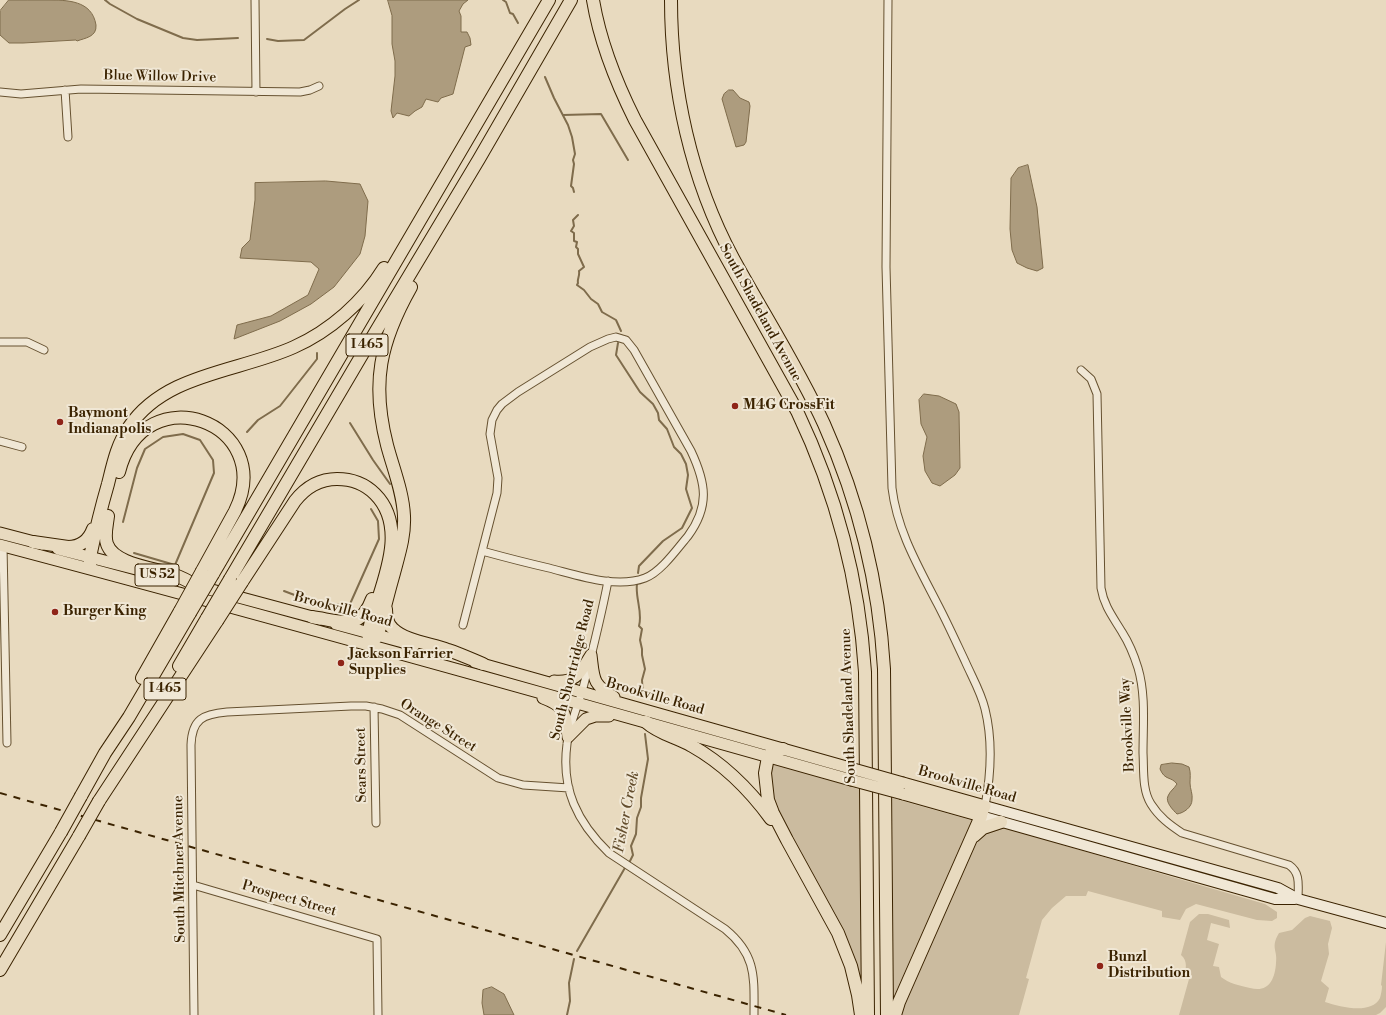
<!DOCTYPE html>
<style>
body{margin:0}
canvas{display:block;background:#e8dabf}
</style>
<canvas width="1386" height="1015"></canvas>
<script>
const c = document.querySelector('canvas').getContext('2d');
c.lineJoin = 'round';
function fill(path, color) {
  c.fillStyle = color;
  c.fill(path, 'evenodd');
}
function trace(path, color, width, dash) {
  c.strokeStyle = color;
  c.lineWidth = width;
  c.lineCap = dash ? 'butt' : 'round';
  c.setLineDash(dash || []);
  c.stroke(path);
}
function drawText(font, color, halo, rows, align = 'center') {
  c.font = font + ' "Libre Bodoni",serif';
  c.lineWidth = 4;
  c.setLineDash([]);
  c.textBaseline = 'middle';
  c.strokeStyle = halo;
  c.fillStyle = color;
  for (const [text, x, y, turn = 0] of rows) {
    c.save();
    c.translate(x, y);
    c.rotate((+turn || 0) * Math.PI / 180);
    c.textAlign = isNaN(turn) ? turn : align;
    if (halo) c.strokeText(text, 0, 0);
    c.fillText(text, 0, 0);
    c.restore();
  }
}
fill(new Path2D(`
 M774 763 861 790 863 999 774 804 771 769Z
 M892 798 974 821 893 1005Z
 M997 828 1007 829 1048 839 1049 841 1265 904 1277 912V918L1272 921 1257 920 1196 904 1186 909 1180 920 1162 917V911L1088 891 1086 896H1066L1052 908 1042 920 1026 978 1029 979 1019 1015H900L975 842 987 831Z
 M1199 914H1208L1229 920 1230 928 1211 923 1207 940 1219 944 1213 966 1219 967 1221 977C1230 984 1238 985 1250 988 1268 993 1275 980 1276 963 1278 950 1270 948 1279 933L1292 930 1305 918 1310 916 1330 921 1332 928 1328 944 1329 954 1321 981 1329 988 1325 1002C1341 1007 1371 1015 1380 998 1381 994 1382 990 1382 986L1381 985 1386 942V1007L1380 1013 1376 1015H1179L1189 979 1184 977C1186 969 1188 961 1181 955L1190 922Z`), '#cbbb9f');
const water = new Path2D(`
 M9 0C21 0 34 0 46 0 67 0 92 0 96 25 97 37 85 38 77 41L76 40 23 43H9L0 35V11Z
 M388 0H468L463 4 459 11 461 16V32H467L470 38 471 45 465 47 453 94 441 98 438 102 426 99 422 107 415 111 409 116 397 113 393 118 391 111 395 76V61L392 44V16Z
 M729 90H733L740 98 749 102 750 106 746 142 744 145 736 147 722 99 724 94Z
 M1028 165 1037 207 1043 268 1037 271 1027 268 1017 263 1012 250 1010 229 1011 178 1018 168Z
 M326 181 360 184 368 201 365 236 360 254 334 287 311 304 280 321 234 339 237 325 271 316 308 295 319 269 311 262 240 258 242 248 250 240 255 200V183Z
 M924 394 939 396 956 404 959 412 960 468 955 475 940 486 932 483 925 471 923 456 927 437 921 424 919 400Z
 M1172 763 1182 764 1189 767C1191 773 1190 778 1190 783 1190 789 1193 794 1192 800 1192 807 1184 813 1177 814 1173 810 1165 802 1168 796 1170 791 1174 789 1177 784 1171 776 1165 781 1160 769L1161 765Z
 M492 987 504 994 514 1015H484L482 1003 483 990Z`);
fill(water, '#ad9c7e');
trace(water, '#7f6c4c', 1);
trace(new Path2D(`
 M105 0 110 4 137 19 183 38 197 40 238 38
 M503 0 506 2 510 13 513 14 518 23
 M267 39 278 41 304 40 345 9 359 0
 M545 77 554 98 568 125 572 137 575 154 573 160 574 164 571 186 573 188 574 192
 M563 115 601 114 628 160
 M578 215 573 220 574 226 571 231 574 233V241L577 242 576 247 578 249V254L584 267 579 271C580 276 577 279 578 283L577 285 584 290 591 299 598 304 602 312 616 320 621 331
 M618 343 616 355 640 392 653 404 658 413 659 420 667 429 674 447 681 454 686 464 688 475 686 489 692 508 682 528 663 541 639 566 638 573
 M350 423 373 460 390 484
 M247 432 258 420 280 406 317 359V353
 M123 522 137 468 145 449 163 437 183 434 200 440 213 460 214 473 175 565 134 553
 M637 584C635 598 643 612 639 626L642 629 640 640 642 649V655L645 669 642 680 643 698
 M284 591C307 600 325 607 350 604L379 539 378 521 371 509
 M629 863 633 855 631 846 636 834 637 818 641 807V798L648 759 645 734
 M577 951 626 866
 M567 1015 570 1001 569 983 574 959`), '#7f6c4c', 2);
const minor = new Path2D(`
 M255 0 256 92
 M888 0 886 267 892 488C897 530 918 566 937 603 947 622 956 642 965 661 972 677 981 692 985 709 993 741 991 774 985 806
 M65 90 68 137
 M0 92 21 94 81 89 300 92 310 90 319 86
 M0 342H27L44 350
 M1081 370 1091 379 1097 394 1101 588C1104 606 1113 617 1122 632 1129 643 1134 655 1138 668 1146 695 1143 725 1143 753 1144 770 1142 790 1151 804 1159 817 1170 825 1182 833L1289 865C1301 873 1298 886 1298 899
 M0 441 22 447
 M3 546 7 743
 M608 581C601 617 592 653 583 688 578 706 569 725 567 744 561 789 577 822 609 853L725 929C757 955 754 978 754 1015
 M463 625 497 493 498 478 490 434 492 420 497 410 502 404 518 392 590 347 608 339 616 337 626 340 634 350 691 451C706 483 710 506 688 536 677 549 661 572 645 578 616 589 577 575 549 568 527 563 504 557 482 551
 M374 707 376 823
 M193 885 377 939 378 1015
 M194 1015 191 745C192 719 203 714 227 712L351 706H366L382 709 400 715 498 778 523 785 569 788`);
const secondary = new Path2D(`
 M985 806 1278 888 1298 899 1386 923
 M981 816 1275 899H1295`);
const primary = new Path2D(`
 M0 533 42 544
 M0 545C284 620 568 700 851 780
 M58 549 136 569
 M197 586 320 619
 M336 624 414 645
 M591 655C594 679 592 684 614 697
 M475 662 850 768
 M554 681C578 683 580 672 591 655
 M543 698C567 707 565 714 568 737
 M568 737 586 719 595 716H609
 M903 794 981 816 985 806 903 783`);
const motorway = new Path2D(`
 M593 0C600 42 616 82 635 120L797 411C837 495 859 579 865 672L868 1015
 M671 0C671 88 691 180 733 258 763 313 798 367 824 424 859 502 879 584 884 669L887 1015
 M119 472C144 373 278 423 235 511L202 571
 M108 516C107 525 104 536 107 544 114 565 156 568 175 575 183 578 190 582 197 586
 M33 542 68 547C80 547 89 540 93 529
 M90 568V557C95 533 101 508 108 484 113 464 117 444 129 427 165 373 239 372 294 347 330 331 363 302 384 268
 M213 574 549 0
 M230 579 376 331 479 159 571 0
 M242 582 295 501C306 487 320 479 337 479 351 479 365 484 375 494 407 526 385 576 374 612 372 618 369 626 369 633 368 636 369 641 370 645
 M386 609C386 616 387 624 393 629 405 641 432 644 448 650 460 654 471 659 483 664
 M312 617C340 621 360 632 372 599
 M370 645 378 635C383 614 388 594 394 573 399 554 405 536 404 516 403 492 393 468 387 445 371 383 380 342 411 287
 M179 666 207 618
 M142 678 180 611
 M646 722C659 734 677 737 692 746 724 764 749 789 771 819
 M783 749 772 752 768 757 765 773 768 800 773 813 787 840 838 933 851 966 858 995 861 1015
 M81 796 105 753 129 717 190 613
 M99 801 217 621
 M974 836 983 828 1001 822
 M0 935 61 832
 M0 970 79 836
 M895 1015 899 1002 981 816`);
trace(minor, '#665130', 9);
trace(secondary, '#3b2301', 12);
trace(primary, '#3b2301', 13);
trace(motorway, '#3b2301', 14);
trace(minor, '#f0e7d5', 7);
trace(secondary, '#f0e7d5', 10);
trace(primary, '#e8dabf', 11);
trace(motorway, '#e8dabf', 12);
trace(new Path2D(`
 M0 793 786 1015`), '#3b2301', 2, [7, 7]);
const primaryBridge = new Path2D(`
 M850 768 903 783
 M851 780 903 794`);
const motorwayBridge = new Path2D(`
 M180 611 202 571
 M190 613 213 574
 M207 618 230 579
 M217 621 242 582
 M61 832 81 796
 M79 836 99 801`);
trace(primaryBridge, '#3b2301', 13, []);
trace(motorwayBridge, '#3b2301', 14, []);
trace(primaryBridge, '#e8dabf', 11);
trace(motorwayBridge, '#e8dabf', 12);
for (const [x, y, r, color] of [
 [735,406,4,"#8f2418"],
 [60,422,4,"#8f2418"],
 [55,612,4,"#8f2418"],
 [341,663,4,"#8f2418"],
 [1100,966,4,"#8f2418"]
]) {
  const dot = new Path2D();
  dot.arc(x, y, r, 0, 2 * Math.PI);
  c.fillStyle = color;
  c.fill(dot);
  trace(dot, '#f0e7d5', 1.5);
}
for (const [x, y, w] of [
 [367,345,42],
 [157,575,44],
 [165,689,42]
]) {
  const box = new Path2D();
  box.roundRect(x - w / 2, y - 11, w, 22, 3);
  c.fillStyle = '#f0e7d5';
  c.fill(box);
  trace(box, '#3b2301', 1);
}
drawText('bold 13px', '#3b2301', null, [
 ["I 465",367,345],
 ["US 52",157,575],
 ["I 465",165,689]
]);
drawText('14px', '#3b2301', '#f0e7d5', [
 ["Blue Willow Drive",160,77,1],
 ["South Shadeland Avenue",760,313,61],
 ["Brookville Road",343,610,15],
 ["South Shortridge Road",573,670,-76],
 ["Brookville Road",655,697,16],
 ["South Shadeland Avenue",849,706,-92],
 ["Brookville Way",1128,725,-93],
 ["Orange Street",438,726,32],
 ["Sears Street",362,765,-91],
 ["Brookville Road",967,785,16],
 ["South Mitchner Avenue",180,869,-91],
 ["Prospect Street",289,899,16]
]);
drawText('bold 14px', '#3b2301', '#f0e7d5', [
 ["M4G CrossFit",743,406],
 ["Baymont",68,414],
 ["Indianapolis",68,430],
 ["Burger King",63,612],
 ["Jackson Farrier",349,655],
 ["Supplies",349,671],
 ["Bunzl",1108,958],
 ["Distribution",1108,974]
], 'left');
drawText('italic 15px', '#634d2d', '#f0e7d5', [
 ["Fisher Creek",627,812,-79]
]);
</script>
